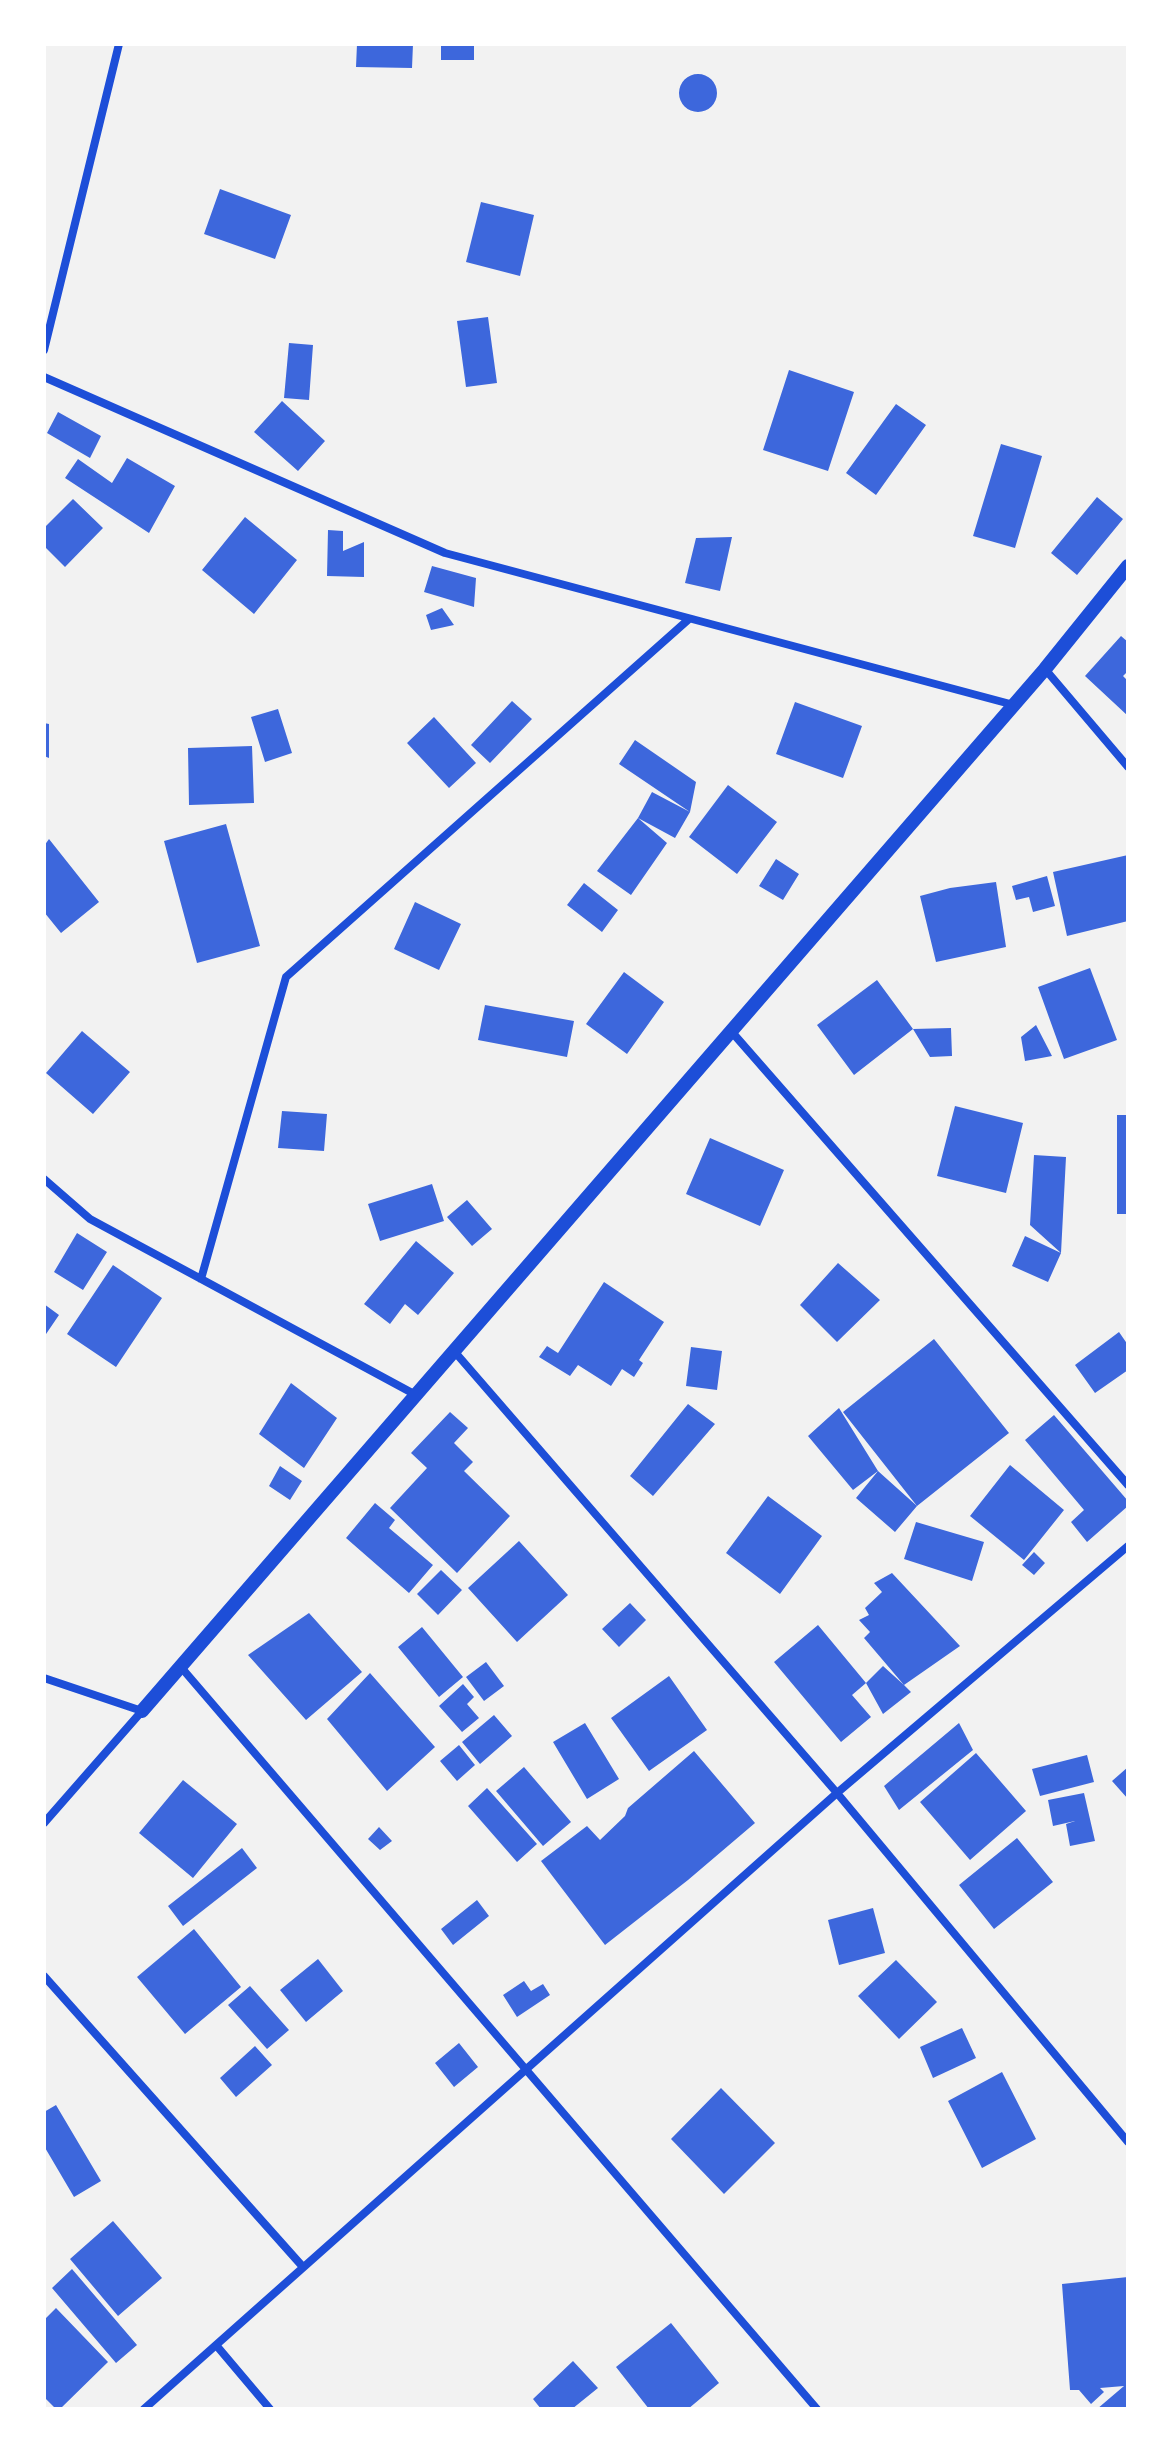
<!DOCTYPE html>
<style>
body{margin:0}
#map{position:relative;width:1172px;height:2453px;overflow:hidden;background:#f2f2f2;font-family:Georgia,serif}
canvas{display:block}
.frame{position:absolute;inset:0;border:46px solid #fff;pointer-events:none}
</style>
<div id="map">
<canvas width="1172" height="2453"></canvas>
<div class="frame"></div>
</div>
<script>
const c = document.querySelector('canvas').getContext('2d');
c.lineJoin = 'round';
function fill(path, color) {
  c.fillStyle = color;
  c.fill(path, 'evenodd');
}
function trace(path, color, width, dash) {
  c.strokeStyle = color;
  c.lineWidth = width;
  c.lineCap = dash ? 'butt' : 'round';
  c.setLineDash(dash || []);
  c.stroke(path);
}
fill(new Path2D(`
 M357 44H413L412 68 356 67Z
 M441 44H474V60H441Z
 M679 93a19 19 0 1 1 38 0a19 19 0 1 1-38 0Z
 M220 189 291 215 275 259 204 234Z
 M481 202 534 215 520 276 466 262Z
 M488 317 497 383 466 387 457 321Z
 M289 343 313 345 309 400 284 398Z
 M789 370 854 392 828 471 763 450Z
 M282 401 325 441 298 471 254 432Z
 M896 404 926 425 876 495 846 473Z
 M58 412 101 436 90 458 47 433Z
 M1001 444 1042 456 1015 548 973 536Z
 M127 458 175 486 149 533 65 478 78 459 112 483Z
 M1097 497 1123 519 1077 575 1051 553Z
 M73 499 103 528 65 567 44 546V528Z
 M245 517 297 560 254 614 202 570Z
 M328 530 343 531V551L364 542V577L327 576Z
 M732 537 720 591 685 583 696 538Z
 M432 566 476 578 474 607 424 592Z
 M442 608 454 625 431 630 426 615Z
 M1121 636 1128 642V671L1123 676 1128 681V716L1085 676Z
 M512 701 532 719 490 763 471 745Z
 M795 702 862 726 843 778 776 754Z
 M278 709 292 753 265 762 251 717Z
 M434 717 476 763 449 788 407 743Z
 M44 723 49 724V758L44 756Z
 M635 740 696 782 690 812 675 838 638 818 652 792 690 812 619 764Z
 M252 746 254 803 189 805 188 748Z
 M728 785 777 822 737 874 689 837Z
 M638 818 667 843 631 895 597 871Z
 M226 824 260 946 197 963 164 841Z
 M49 839 99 902 61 933 44 912V846Z
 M1128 855V921L1067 936 1053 872Z
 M776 859 799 874 783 900 759 886Z
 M1047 876 1055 906 1033 912 1029 897 1016 900 1012 886Z
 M996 882 1006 947 936 962 920 896 950 888Z
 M584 883 618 910 602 932 567 905Z
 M415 902 461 924 439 970 394 949Z
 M1090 968 1117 1040 1064 1059 1038 987Z
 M624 972 664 1002 627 1054 586 1024Z
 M877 980 913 1029 854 1075 817 1025Z
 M485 1005 574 1021 567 1057 478 1040Z
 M1036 1025 1052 1056 1025 1061 1021 1037Z
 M951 1028 952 1056 930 1057 913 1029Z
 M82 1031 130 1072 93 1114 46 1073Z
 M955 1106 1023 1123 1006 1193 937 1176Z
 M282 1111 327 1114 324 1151 278 1148Z
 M1117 1115H1128V1214H1117Z
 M710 1138 784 1170 760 1226 686 1194Z
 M1034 1155 1066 1157 1061 1253 1030 1225Z
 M432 1184 444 1221 380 1241 368 1204Z
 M467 1200 492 1229 472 1246 447 1217Z
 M77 1233 107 1252 83 1290 54 1272Z
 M1025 1236 1061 1253 1048 1282 1012 1266Z
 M416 1241 454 1273 418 1315 405 1304 390 1324 364 1304Z
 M838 1263 880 1300 837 1342 800 1305Z
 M113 1265 162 1298 116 1367 67 1334Z
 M604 1282 664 1322 639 1360 643 1363 634 1377 622 1369 611 1386 578 1365 570 1376 539 1357 547 1346 558 1353Z
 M44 1304 59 1315 44 1337Z
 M1119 1332 1128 1345V1370L1095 1393 1075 1365Z
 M934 1339 1009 1433 917 1506 895 1532 856 1498 878 1471 917 1506 843 1412Z
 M691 1347 722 1351 717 1390 686 1386Z
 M291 1383 337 1418 304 1468 259 1434Z
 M688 1404 715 1424 653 1496 630 1476Z
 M839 1408 878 1471 853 1490 808 1436Z
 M450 1412 468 1428 454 1443 473 1462 464 1471 510 1516 457 1573 390 1508 427 1468 411 1453Z
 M1054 1415 1128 1501V1506L1087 1542 1071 1522 1084 1510 1025 1440Z
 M1010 1465 1064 1510 1024 1560 970 1516Z
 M280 1466 302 1481 290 1500 269 1486Z
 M768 1496 822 1536 780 1594 726 1553Z
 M375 1503 395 1520 389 1528 433 1565 409 1593 346 1538Z
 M916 1522 984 1542 972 1581 904 1559Z
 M519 1541 568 1595 517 1642 468 1588Z
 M1034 1552 1045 1563 1034 1575 1022 1565Z
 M441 1570 462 1590 438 1615 417 1594Z
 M892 1573 960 1646 904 1685 911 1692 883 1714 866 1683 883 1666 904 1685 864 1638 870 1632 859 1620 869 1615 865 1608 882 1592 874 1583Z
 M630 1603 646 1620 619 1647 602 1629Z
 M309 1613 362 1672 306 1720 248 1655Z
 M818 1625 866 1683 852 1695 871 1717 841 1742 774 1662Z
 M422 1627 463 1677 439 1697 398 1647Z
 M486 1662 504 1686 484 1701 466 1677Z
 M370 1673 435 1747 387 1791 327 1719Z
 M669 1676 707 1730 649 1771 611 1718Z
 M463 1684 474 1697 467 1704 479 1718 462 1732 439 1706Z
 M494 1715 512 1736 480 1764 462 1742Z
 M585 1723 619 1779 587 1799 553 1742Z
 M959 1723 973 1750 899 1810 884 1786Z
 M459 1745 475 1765 457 1781 440 1761Z
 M694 1751 755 1823 688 1880 605 1945 541 1861 587 1826 600 1840 625 1816 628 1808Z
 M976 1753 1026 1811 970 1860 920 1802Z
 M1087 1755 1094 1782 1040 1796 1032 1769Z
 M524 1767 571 1822 543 1846 496 1791Z
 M1128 1767V1799L1112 1781Z
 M183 1780 237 1824 193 1878 139 1833Z
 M487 1788 537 1844 517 1862 468 1806Z
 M1084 1793 1095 1841 1070 1846 1066 1824 1075 1821 1053 1826 1048 1800Z
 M379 1827 392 1841 380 1850 368 1839Z
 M1017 1838 1053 1882 994 1929 959 1885Z
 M242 1848 257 1868 183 1926 168 1906Z
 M477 1900 489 1916 453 1945 441 1929Z
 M873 1908 885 1953 839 1965 828 1920Z
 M194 1929 241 1987 185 2034 137 1977Z
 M318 1959 343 1991 306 2022 280 1990Z
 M896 1960 937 2002 899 2039 858 1996Z
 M524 1981 531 1991 543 1984 550 1995 517 2017 503 1995Z
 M250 1986 289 2030 267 2049 228 2005Z
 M962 2028 976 2058 933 2078 920 2047Z
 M459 2043 478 2067 454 2087 435 2063Z
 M255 2046 272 2065 236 2097 220 2078Z
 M1002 2072 1036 2139 982 2168 948 2101Z
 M721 2088 775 2143 724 2194 671 2139Z
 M56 2105 101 2181 74 2197 44 2146V2112Z
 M113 2221 162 2278 118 2316 70 2259Z
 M72 2269 137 2345 116 2363 52 2288Z
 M1128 2277V2409H1097L1124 2386 1100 2388 1104 2392 1091 2404 1079 2390H1070L1062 2284Z
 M56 2308 108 2362 60 2409H56L44 2397V2320Z
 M671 2323 719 2383 688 2409H649L616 2367Z
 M573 2361 598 2388 572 2409H541L533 2399Z`), '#3d67dc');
trace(new Path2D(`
 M44 350 119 44
 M44 377 445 553 1014 705
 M1045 669 1128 767
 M731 1031 1128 1485
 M44 1179 90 1219 416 1395
 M201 1279 286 977 689 619
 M454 1351 837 1793 1128 2142
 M180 1666 817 2409
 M44 1678 142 1711 44 1823
 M44 1976 303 2267
 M216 2345 270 2409
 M144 2409 837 1793 1128 1546`), '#1d4ed8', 8);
trace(new Path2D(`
 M142 1711 1045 669 1128 566`), '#1d4ed8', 14);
</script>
